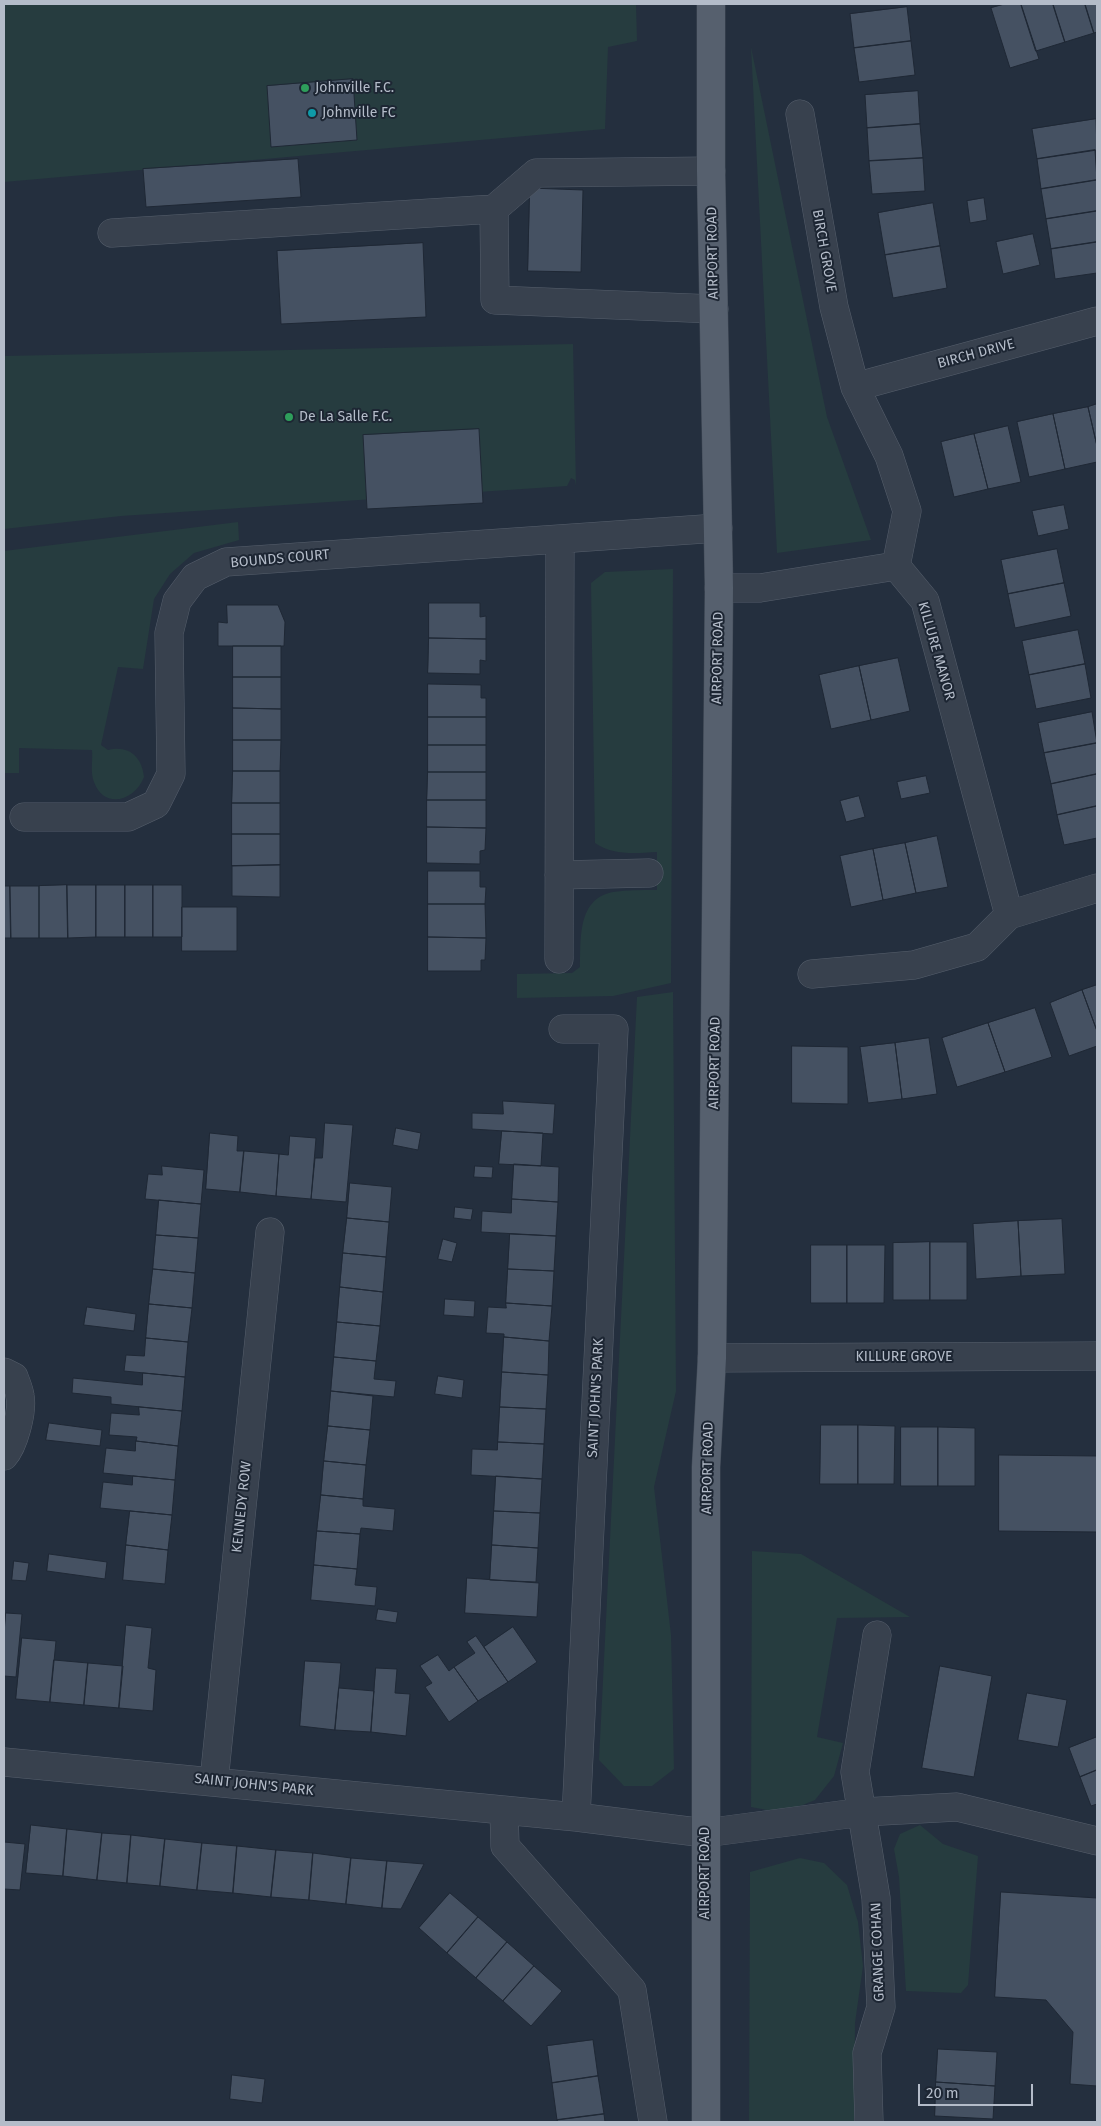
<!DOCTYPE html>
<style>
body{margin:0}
#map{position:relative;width:1101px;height:2126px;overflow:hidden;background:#242f3e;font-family:"Fira Sans",sans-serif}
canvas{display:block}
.frame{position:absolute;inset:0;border:5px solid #b4bcc9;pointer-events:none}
.scale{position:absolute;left:918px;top:2084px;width:115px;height:22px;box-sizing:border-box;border:2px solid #b4bcc9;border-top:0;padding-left:6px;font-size:15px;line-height:18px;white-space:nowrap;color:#b4bcc9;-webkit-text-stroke:4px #1d2633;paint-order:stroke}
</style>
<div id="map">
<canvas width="1101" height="2126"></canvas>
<div class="frame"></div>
<div class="scale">20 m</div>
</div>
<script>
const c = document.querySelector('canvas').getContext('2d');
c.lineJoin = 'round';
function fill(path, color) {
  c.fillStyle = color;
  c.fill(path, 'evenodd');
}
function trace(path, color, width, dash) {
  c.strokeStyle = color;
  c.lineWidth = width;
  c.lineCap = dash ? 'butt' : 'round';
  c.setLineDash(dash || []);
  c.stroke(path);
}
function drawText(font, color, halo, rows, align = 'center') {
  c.font = font + ' "Fira Sans",sans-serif';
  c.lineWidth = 4;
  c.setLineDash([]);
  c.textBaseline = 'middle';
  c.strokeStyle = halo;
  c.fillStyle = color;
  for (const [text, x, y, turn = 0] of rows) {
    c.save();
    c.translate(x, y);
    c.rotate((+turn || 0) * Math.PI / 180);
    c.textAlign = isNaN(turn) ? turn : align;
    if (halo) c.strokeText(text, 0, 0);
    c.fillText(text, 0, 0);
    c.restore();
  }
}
fill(new Path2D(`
 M4 4H636L637 41 608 47 605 129 4 182Z
 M751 47 827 417 871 540 777 553Z
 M573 344 576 486 575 480 571 478 567 486 121 516 4 529V356Z
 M238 522 239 540 194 553 170 574 154 599 143 669 118 667 101 745 108 750C129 745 142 757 144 777 135 801 104 810 94 782 90 772 93 760 92 750L19 748V773H4V551Z
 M673 569 671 983 613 996 517 998V974L572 973 580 967C581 939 577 899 613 892 627 890 642 890 657 890V852C635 853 614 856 595 843L591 583 605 572Z
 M673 992 676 1391 654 1487 671 1635 674 1769 652 1786H624L599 1760 637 997Z
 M752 1551 801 1554 910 1617 837 1618 817 1737 843 1743 834 1776 815 1800 783 1813 751 1807Z
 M920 1825 943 1844 978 1856 968 1985 961 1993 906 1991 899 1877 894 1849 900 1834Z
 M800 1858 824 1863 847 1885 858 1922 863 1966 855 2023 854 2122H749L750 1872Z`), '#263c3f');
const building = new Path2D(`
 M1005 4H1021L1039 59 1010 68 991 8Z
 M1021 4H1053L1065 42 1036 51Z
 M1053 4H1085L1094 33 1065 42Z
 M1085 4H1097V32L1094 33Z
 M907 7 911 41 854 48 850 14Z
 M911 41 915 75 859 82 854 48Z
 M353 79 357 140 271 147 267 86Z
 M918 91 920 124 867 128 865 95Z
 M1096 119 1097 150 1037 159 1032 129Z
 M920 124 923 158 869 161 867 128Z
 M1095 150 1097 180 1041 189 1037 159Z
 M923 158 925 191 872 194 869 161Z
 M298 159 301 197 146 207 143 169Z
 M1097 180V211L1046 219 1041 189Z
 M530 188 583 190 581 272 528 271Z
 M984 198 987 220 970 223 967 201Z
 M933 203 940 246 885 255 878 213Z
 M1097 211V242L1051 249 1046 219Z
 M1033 234 1040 265 1003 274 996 242Z
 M1097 242V273L1055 279 1051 249Z
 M423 243 426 317 281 324 277 251Z
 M940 246 947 288 893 298 885 255Z
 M1097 404V446L1088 407Z
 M1088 407 1097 446V462L1065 469 1053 414Z
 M1053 414 1065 469 1029 477 1017 422Z
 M1008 426 1021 482 988 489 974 434Z
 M479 429 483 503 367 509 363 435Z
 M974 434 988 489 954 497 941 442Z
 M1064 505 1069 529 1038 536 1032 511Z
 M1057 549 1064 583 1008 594 1001 560Z
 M1064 583 1071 616 1015 628 1008 594Z
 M429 603H480V617L486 616V639L429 638Z
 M227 605H278L285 622 284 646H218V622L227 623Z
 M1078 630 1085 664 1029 675 1022 641Z
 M429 638 486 639V661L480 660V674L428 673Z
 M233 646H281V677H233Z
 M898 658 910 711 871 720 859 666Z
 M1085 664 1091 698 1036 709 1029 675Z
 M859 666 871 720 831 729 819 675Z
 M233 677H281V709L233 708Z
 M428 684 481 685V698H486V717H428Z
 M233 708 281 709V740H233Z
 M1092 712 1097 743 1044 753 1038 723Z
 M428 717H486V745H428Z
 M233 740H281L280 771H233Z
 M1097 743V774L1051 784 1044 753Z
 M428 745H486V772H428Z
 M233 771H280V803H232Z
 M428 772H486V800H427Z
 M1097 774V806L1057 815 1051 784Z
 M926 776 930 793 901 799 897 782Z
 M859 796 865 817 846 822 840 801Z
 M427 800H486V828L427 827Z
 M232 803H280V834H232Z
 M1097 806V838L1064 845 1057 815Z
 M427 827 486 828 485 850 480 851V864L427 863Z
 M232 834H280V865L232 866Z
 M937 836 948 887 916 893 905 843Z
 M905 843 916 893 883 900 873 849Z
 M873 849 883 900 851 907 840 856Z
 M280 865V897L232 896V866Z
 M428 871H480V887H486L485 904H428Z
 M67 885H96V937L68 938Z
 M67 885 68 938H39V886Z
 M96 885H125V937H96Z
 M125 885H153V937H125Z
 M153 885H182V937H153Z
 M4 886H10L11 938H4Z
 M10 886H39V938H11Z
 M428 904H485L486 938 428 937Z
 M182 907H237V951H182Z
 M428 937 486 938 485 960H481V971H428Z
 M1097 985V1031L1082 990Z
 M1082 990 1097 1031V1046L1069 1056 1050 1003Z
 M1035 1008 1052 1057 1005 1072 988 1023Z
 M988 1023 1005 1072 957 1087 942 1038Z
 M929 1038 937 1094 902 1099 895 1043Z
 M895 1043 902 1099 868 1103 860 1047Z
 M792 1046 848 1047V1104L792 1103Z
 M503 1101 555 1104 553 1134 472 1129V1113L503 1114Z
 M325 1123 353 1125 346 1202 311 1199 315 1158H322Z
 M396 1128 421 1133 418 1150 393 1145Z
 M502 1131 543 1133 541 1166 499 1164Z
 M210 1133 238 1136 237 1151H244L240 1192 206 1189Z
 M290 1136 316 1138 311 1199 276 1196 279 1154 288 1155Z
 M244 1151 279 1154 276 1196 240 1192Z
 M514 1164 559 1167 558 1202 512 1199Z
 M162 1166 204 1170 201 1204 145 1199 148 1174 162 1175Z
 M475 1166 493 1167 492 1178 474 1177Z
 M350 1183 392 1187 389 1222 347 1218Z
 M512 1199 558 1202 556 1236 481 1232 482 1211 511 1213Z
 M159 1200 201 1204 198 1238 156 1235Z
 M455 1207 473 1209 471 1220 454 1218Z
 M347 1218 389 1222 386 1257 343 1253Z
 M1062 1219 1065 1274 1021 1276 1018 1221Z
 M1018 1221 1021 1276 976 1279 973 1224Z
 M510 1234 556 1236 554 1271 508 1269Z
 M156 1235 198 1238 195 1273 153 1269Z
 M443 1239 457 1243 452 1262 438 1259Z
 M930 1242V1300H893V1243Z
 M930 1242H967V1300H930Z
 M811 1245H847V1303H811Z
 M847 1245H885L884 1303H847Z
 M343 1253 386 1257 383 1292 340 1287Z
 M153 1269 195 1273 192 1308 149 1304Z
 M508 1269 554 1271 552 1306 506 1303Z
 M340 1287 383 1292 380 1326 337 1322Z
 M445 1299 475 1301 474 1317 444 1315Z
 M506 1303 552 1306 549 1341 504 1337V1334L486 1333 488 1307 506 1308Z
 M149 1304 192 1308 188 1342 146 1338Z
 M87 1307 136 1314 134 1331 84 1325Z
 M337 1322 380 1326 376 1361 334 1357Z
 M504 1337 549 1341 548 1375 502 1372Z
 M146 1338 188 1342 185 1377 124 1371 126 1355 144 1356Z
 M334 1357 376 1361 374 1379 396 1381 394 1397 331 1391Z
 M502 1372 548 1375 546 1409 500 1407Z
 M143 1373 185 1377 182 1411 111 1404V1397L72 1393 73 1378 142 1385Z
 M438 1376 464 1380 462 1398 435 1394Z
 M331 1391 373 1396 370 1430 328 1426Z
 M139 1407 182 1411 178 1446 136 1441 137 1437 109 1435 111 1413 139 1415Z
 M500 1407 546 1409 544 1444 498 1442Z
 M49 1423 102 1430 100 1446 46 1440Z
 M821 1425H858V1484H820Z
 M858 1425 895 1426 894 1484H858Z
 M328 1426 370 1430 366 1465 324 1461Z
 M901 1427H938V1486H901Z
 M938 1427 975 1428V1486H938Z
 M136 1441 178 1446 175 1480 103 1473 106 1448 135 1451Z
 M498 1442 544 1444 542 1479 471 1475 472 1449 497 1450Z
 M999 1455 1097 1456V1532L999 1531Z
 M324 1461 366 1465 363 1499 321 1495Z
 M133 1476 175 1480 172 1515 100 1508 103 1482 132 1485Z
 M496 1476 542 1479 540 1513 494 1511Z
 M321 1495 363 1499V1506L395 1509 393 1531 361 1528 360 1534 317 1531Z
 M130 1511 172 1515 168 1550 126 1545Z
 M494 1511 540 1513 538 1548 492 1545Z
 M317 1531 360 1534 357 1569 314 1565Z
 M126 1545 168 1550 165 1584 123 1580Z
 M492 1545 538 1548 536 1582 490 1580Z
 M49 1554 107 1562 105 1579 47 1571Z
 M14 1561 29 1563 26 1581 12 1580Z
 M314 1565 357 1569 355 1585 377 1587 375 1606 311 1600Z
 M467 1578 539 1583 537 1617 465 1613Z
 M378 1609 398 1612 396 1623 376 1620Z
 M6 1613 22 1614 16 1677 4 1676V1634Z
 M126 1625 152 1628 148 1668 156 1670 153 1711 119 1708Z
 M513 1627 537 1662 508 1682 484 1647Z
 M476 1636 508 1682 478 1701 454 1667 475 1653 467 1642Z
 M22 1638 56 1641 50 1702 16 1699Z
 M438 1655 449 1671 454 1667 478 1701 449 1722 425 1687 432 1683 420 1666Z
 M54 1660 88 1663 84 1705 50 1702Z
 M305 1661 341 1663 335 1730 300 1726Z
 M88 1663 123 1666 119 1708 84 1705Z
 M940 1666 992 1676 974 1777 922 1768Z
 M376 1668 397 1669 395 1693 410 1694 406 1736 371 1732Z
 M339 1688 374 1691 371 1732 335 1730Z
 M1027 1693 1067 1700 1058 1747 1018 1740Z
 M1097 1737V1770L1080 1777 1069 1748Z
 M1097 1770V1804L1091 1806 1080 1777Z
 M31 1825 67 1829 63 1876 26 1873Z
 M67 1829 102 1833 97 1880 63 1876Z
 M102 1833 131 1835 127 1883 97 1880Z
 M131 1835 165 1839 160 1886 127 1883Z
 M165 1839 202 1843 197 1890 160 1886Z
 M4 1842 25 1844 20 1890 4 1889Z
 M202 1843 237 1846 233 1893 197 1890Z
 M237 1846 276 1850 271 1897 233 1893Z
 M276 1850 313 1853 309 1900 271 1897Z
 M313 1853 351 1858 346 1904 309 1900Z
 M351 1858 387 1861 382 1908 346 1904Z
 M387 1861 424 1864 401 1909 382 1908Z
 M1001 1892 1097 1898V2086L1070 2084 1073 2032 1046 2000 995 1997Z
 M450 1893 478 1917 447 1953 419 1928Z
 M478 1917 507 1942 476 1978 447 1953Z
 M507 1942 534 1966 503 2001 476 1978Z
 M534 1966 562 1991 531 2026 503 2001Z
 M593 2040 598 2076 552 2083 547 2046Z
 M938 2049 997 2052 995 2086 936 2082Z
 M232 2075 265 2079 262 2103 230 2099Z
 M598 2076 604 2114 557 2120 552 2083Z
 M936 2082 995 2086 993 2119 935 2116Z
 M604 2114 605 2122H558L557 2120Z`);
fill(building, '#455162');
trace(building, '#1f2835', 1);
const minor = new Path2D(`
 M800 114 834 307 855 387 889 456 907 511 896 566
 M494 209 495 300 714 309
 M112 233 494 209 536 173 711 171
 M855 387 1097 321
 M896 566 925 601 1009 915
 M719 588H760L896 566
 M24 817H128L156 804 171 774 169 633 177 601 195 577 226 562 718 528
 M559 875 649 873
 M559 959 560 539
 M812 974 914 965 977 947 1009 915 1097 888
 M563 1029H614L576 1817
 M712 1358 1097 1356
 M4 1372 14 1377C16 1383 19 1389 20 1396 23 1411 14 1445 4 1456
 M4 1762 576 1817 705 1833 863 1812 957 1807 1097 1841
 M214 1781 270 1232
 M504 1810 505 1846 632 1990 653 2122
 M869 2122 867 2053 881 2007 876 1898 855 1772 877 1635`);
const major = new Path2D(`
 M706 2122V1467L712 1358 719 588 711 171V4`);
trace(minor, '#565f6c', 29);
trace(major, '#414a57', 29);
trace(minor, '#38414e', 28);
trace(major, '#56606e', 28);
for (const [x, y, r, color] of [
 [305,88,5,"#2e9e5b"],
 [312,113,5,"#0f9aa8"],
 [289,417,5,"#2e9e5b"]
]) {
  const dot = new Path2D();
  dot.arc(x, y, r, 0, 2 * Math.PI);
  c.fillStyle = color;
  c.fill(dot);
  trace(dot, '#1d2633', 2);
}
drawText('14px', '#b4bcc9', '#1d2633', [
 ["Johnville F.C.",315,88],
 ["Johnville FC",322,113],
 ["De La Salle F.C.",299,417]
], 'left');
drawText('14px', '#b4bcc9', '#1d2633', [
 ["BIRCH GROVE",824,251,80],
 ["AIRPORT ROAD",713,253,-91],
 ["BIRCH DRIVE",976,354,-15],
 ["BOUNDS COURT",280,559,-5],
 ["KILLURE MANOR",936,651,74],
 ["AIRPORT ROAD",718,658,-89],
 ["AIRPORT ROAD",715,1063,-89],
 ["KILLURE GROVE",904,1357],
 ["SAINT JOHN'S PARK",596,1398,-87],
 ["AIRPORT ROAD",708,1468,-89],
 ["KENNEDY ROW",242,1507,-84],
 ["SAINT JOHN'S PARK",254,1785,6],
 ["AIRPORT ROAD",705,1873,-90],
 ["GRANGE COHAN",878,1952,-92]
]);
</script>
